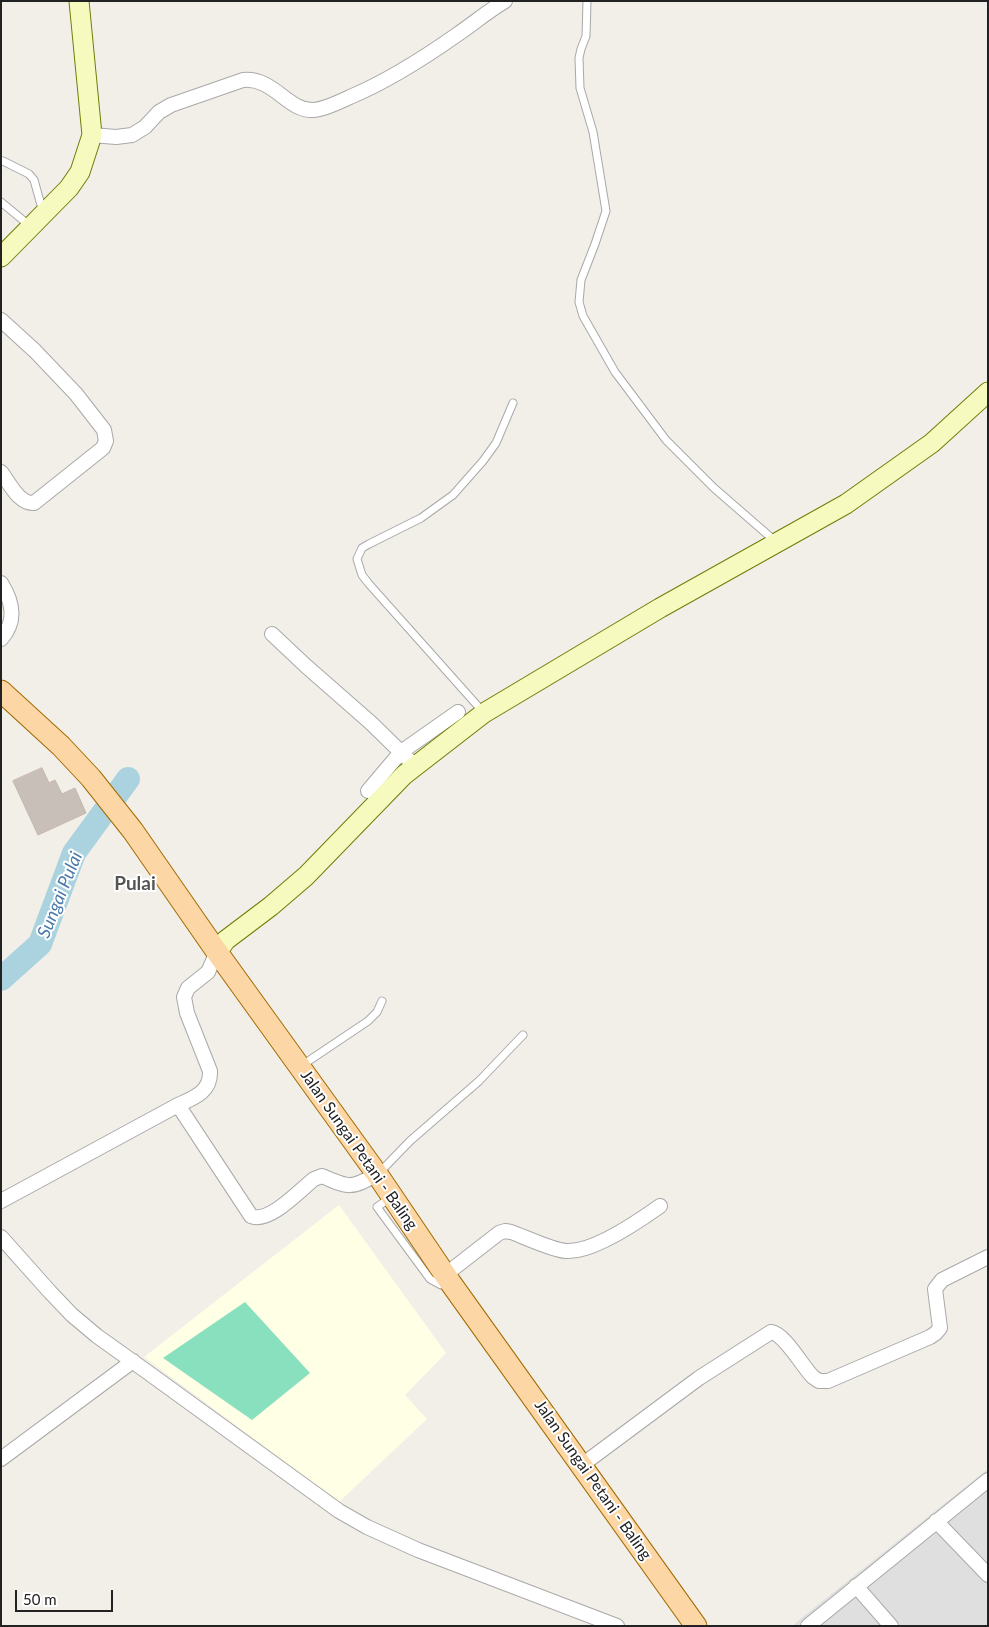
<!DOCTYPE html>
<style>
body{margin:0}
#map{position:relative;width:989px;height:1627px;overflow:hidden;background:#f2efe9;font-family:Lato,sans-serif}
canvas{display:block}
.frame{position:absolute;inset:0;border:2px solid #222;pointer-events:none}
.scale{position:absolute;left:15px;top:1590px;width:98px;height:22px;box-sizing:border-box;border:2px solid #222;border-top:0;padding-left:6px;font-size:15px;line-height:18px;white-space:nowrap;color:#222;-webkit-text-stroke:4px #fff;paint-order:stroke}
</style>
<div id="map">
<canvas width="989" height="1627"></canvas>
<div class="frame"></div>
<div class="scale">50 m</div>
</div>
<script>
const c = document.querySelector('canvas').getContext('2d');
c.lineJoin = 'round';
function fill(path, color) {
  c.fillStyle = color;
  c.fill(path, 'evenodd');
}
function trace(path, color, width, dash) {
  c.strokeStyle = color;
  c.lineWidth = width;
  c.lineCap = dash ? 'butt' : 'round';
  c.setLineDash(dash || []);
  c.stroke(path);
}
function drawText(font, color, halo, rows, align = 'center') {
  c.font = font + ' Lato,sans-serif';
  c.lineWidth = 4;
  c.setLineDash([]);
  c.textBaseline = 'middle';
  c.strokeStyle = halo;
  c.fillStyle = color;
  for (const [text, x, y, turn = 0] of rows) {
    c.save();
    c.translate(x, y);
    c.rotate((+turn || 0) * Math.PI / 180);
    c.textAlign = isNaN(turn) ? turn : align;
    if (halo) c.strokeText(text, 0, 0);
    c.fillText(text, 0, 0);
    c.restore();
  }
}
fill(new Path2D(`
 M988 1469V1626H793L799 1620Z`), '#e0dfdf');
fill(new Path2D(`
 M339 1205 446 1353 405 1395 427 1419 339 1502 144 1357Z`), '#ffffe5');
fill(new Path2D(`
 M245 1302 310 1373 252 1420 163 1358Z`), '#88e0be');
trace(new Path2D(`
 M1 979 40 944 74 853 128 779`), '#aad3df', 24);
const building = new Path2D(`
 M42 768 49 783 55 780 62 794 75 788 86 813 38 835 13 781Z`);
fill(building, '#c7bfb8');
trace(building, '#c4b6ab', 1);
const lane = new Path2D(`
 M587 1 586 36 581 49 579 58 580 88 593 132 606 211 595 244 581 280 579 302 583 316 615 372 666 440 714 488 775 541
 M3 161 29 174 34 180 43 212
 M1 202 30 226
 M484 713 369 584 362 575 357 559 362 548 369 544 421 518 453 495 483 461 496 443 513 403
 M301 1066 368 1021 377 1012 382 1001
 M379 1173 410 1141 479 1081 523 1035
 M390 1198 377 1207 430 1279 441 1285 448 1283`);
const street = new Path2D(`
 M92 135 116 137 132 135 145 127 159 112 171 105 243 80C274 77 288 112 314 110 326 109 339 102 350 97 388 81 424 58 458 34 474 23 488 11 505 1
 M1 320 35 351 76 394 104 430 106 441 103 448 34 503C19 504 10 484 1 472
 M1 583C13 602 17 621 1 639
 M272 634 306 666 371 723 415 766
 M368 791 401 752 458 712
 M178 1105 251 1216C269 1224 300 1190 314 1179L322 1176C349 1188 351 1189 377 1174
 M1 1201 178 1105C194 1098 211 1092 210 1071L187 1013 184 997 188 988 208 972 217 952
 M1 1237 50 1292 72 1315 97 1336 146 1371 339 1511 367 1527 418 1550 617 1626
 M445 1275 499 1233 505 1231 511 1232C525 1237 552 1250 566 1251 592 1253 639 1221 660 1206
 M1 1459 133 1361
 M582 1465 699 1378 771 1332C785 1334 802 1366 813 1377L819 1381H828L930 1337 936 1333 940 1328 935 1289 942 1280 988 1257
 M936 1521 988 1575
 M856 1586 891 1626
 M808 1626 988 1480`);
const secondary = new Path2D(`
 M1 257 69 188 80 172 92 135 79 1
 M217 952 226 940 271 906 306 876 404 775 484 713 660 608 846 504 932 443 988 392`);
const primary = new Path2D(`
 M1 691 61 746 91 778 133 831 217 952 377 1174 450 1282 696 1626`);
trace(lane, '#a9a9a9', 9);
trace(street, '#a9a9a9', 16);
trace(secondary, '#707d05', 21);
trace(primary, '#a06b00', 23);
trace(lane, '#fff', 7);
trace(street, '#fff', 14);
trace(secondary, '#f7fabf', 19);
trace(primary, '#fcd6a4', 21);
drawText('16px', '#222', '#fff', [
 ["Jalan Sungai Petani - Baling",359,1150,55],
 ["Jalan Sungai Petani - Baling",593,1480,55]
]);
drawText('italic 18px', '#4a7aab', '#fff', [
 ["Sungai Pulai",60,895,-68]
]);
drawText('bold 19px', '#555', '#fff', [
 ["Pulai",135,884]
]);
</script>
